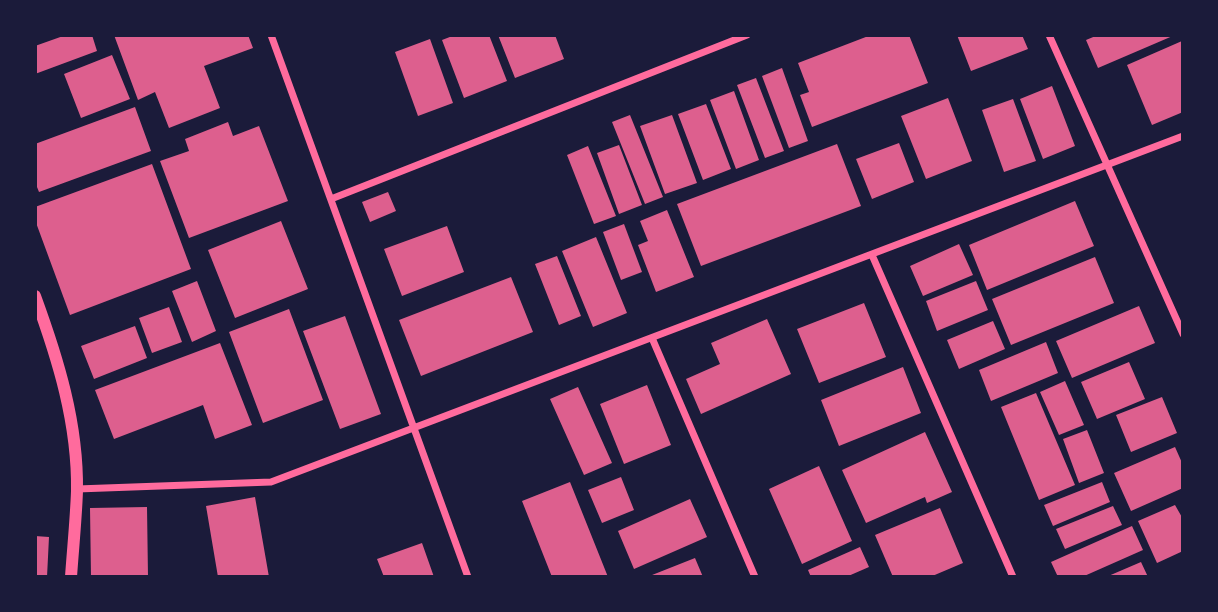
<!DOCTYPE html>
<style>
body{margin:0}
#map{position:relative;width:1218px;height:612px;overflow:hidden;background:#1b1b3a;font-family:Montserrat,sans-serif}
canvas{display:block}
.frame{position:absolute;inset:0;border:37px solid #1b1b3a;pointer-events:none}
</style>
<div id="map">
<canvas width="1218" height="612"></canvas>
<div class="frame"></div>
</div>
<script>
const c = document.querySelector('canvas').getContext('2d');
c.lineJoin = 'round';
function fill(path, color) {
  c.fillStyle = color;
  c.fill(path, 'evenodd');
}
function trace(path, color, width, dash) {
  c.strokeStyle = color;
  c.lineWidth = width;
  c.lineCap = dash ? 'butt' : 'round';
  c.setLineDash(dash || []);
  c.stroke(path);
}
fill(new Path2D(`
 M66 35H92L97 51 35 74V46Z
 M114 35H248L253 48 204 66 220 108 169 128 155 92 138 100Z
 M455 35H489L507 81 464 98 442 40Z
 M498 35H555L564 59 515 78Z
 M871 35H909L928 83 812 127 800 95 809 92 798 63Z
 M957 35H1022L1028 49 971 71Z
 M1098 35H1175L1098 68 1086 40Z
 M430 39 453 103 418 116 395 52Z
 M1182 41 1183 112 1152 125 1127 65Z
 M112 55 130 99 81 118 64 74Z
 M782 68 808 141 789 148 762 76Z
 M756 78 784 151 765 158 737 85Z
 M1052 86 1075 146 1043 159 1020 99Z
 M734 91 759 160 736 169 710 100Z
 M948 98 972 161 926 179 901 116Z
 M1013 99 1036 161 1004 172 982 110Z
 M706 104 731 169 703 180 678 114Z
 M135 107 151 151 39 192 35 182V144Z
 M630 115 663 197 645 204 612 122Z
 M672 115 697 183 665 194 640 126Z
 M228 122 233 136 259 126 288 201 189 238 160 161 189 151 185 139Z
 M899 143 914 182 872 199 856 159Z
 M837 144 861 206 701 266 677 204Z
 M619 145 642 205 619 214 597 153Z
 M588 146 616 216 594 224 567 155Z
 M152 164 191 269 70 315 35 220V207Z
 M388 192 396 211 370 222 362 202Z
 M1075 201 1094 246 987 290 969 245Z
 M667 210 694 277 656 292 638 245 648 241 640 221Z
 M281 221 308 289 235 318 208 250Z
 M624 224 642 272 621 280 603 232Z
 M447 226 464 272 402 296 384 249Z
 M596 237 627 313 593 327 562 251Z
 M959 244 973 275 923 296 910 266Z
 M557 256 581 316 559 325 535 264Z
 M1095 257 1114 303 1011 345 992 299Z
 M511 277 533 332 421 376 399 320Z
 M197 281 216 331 192 342 172 291Z
 M976 281 988 310 937 331 926 301Z
 M864 303 886 357 819 383 797 329Z
 M1139 306 1155 343 1072 378 1056 341Z
 M169 307 182 342 152 353 139 318Z
 M289 309 323 400 263 423 229 332Z
 M345 316 381 414 340 429 303 331Z
 M767 319 791 374 701 414 686 379 720 364 711 343Z
 M993 321 1005 349 959 369 947 340Z
 M135 326 147 358 94 379 81 346Z
 M1046 342 1058 373 991 401 979 370Z
 M220 343 252 425 215 439 203 405 114 439 95 390Z
 M1129 362 1145 399 1097 419 1081 382Z
 M903 367 921 413 839 446 821 400Z
 M1065 381 1084 425 1059 435 1040 392Z
 M647 385 671 445 624 464 600 404Z
 M578 387 612 463 584 475 550 399Z
 M1036 393 1075 485 1039 500 1001 407Z
 M1162 397 1177 433 1131 452 1116 415Z
 M1087 430 1104 473 1079 483 1063 439Z
 M925 432 952 492 927 503 925 497 866 523 842 470Z
 M1175 447 1183 465V488L1131 511 1114 473Z
 M819 466 852 541 802 564 769 489Z
 M621 477 634 510 602 523 588 490Z
 M570 482 608 577H552L522 501Z
 M1102 482 1110 502 1053 526 1044 505Z
 M255 497 269 577H218L206 506Z
 M690 499 707 537 634 569 618 531Z
 M1175 505 1183 519V551L1157 563 1138 521Z
 M1113 506 1122 525 1065 549 1056 529Z
 M147 507 148 577H91L90 508Z
 M940 508 963 563 930 577H893L875 535Z
 M1132 526 1143 550 1082 577H1058L1051 562Z
 M35 536 49 537 47 577H35Z
 M422 543 434 577H384L377 559Z
 M860 547 869 567 846 577H811L808 570Z
 M695 558 703 577H647Z
 M1141 562 1148 577H1106Z`), '#dd5f8e');
trace(new Path2D(`
 M271 35 468 577
 M1049 35 1183 334
 M331 199 747 35
 M872 255 1013 577
 M652 338 755 577
 M77 489 271 482 1183 136`), '#ff6b9d', 7);
trace(new Path2D(`
 M35 296C58 359 78 423 77 491 76 519 73 548 71 577`), '#ff6b9d', 12);
</script>
